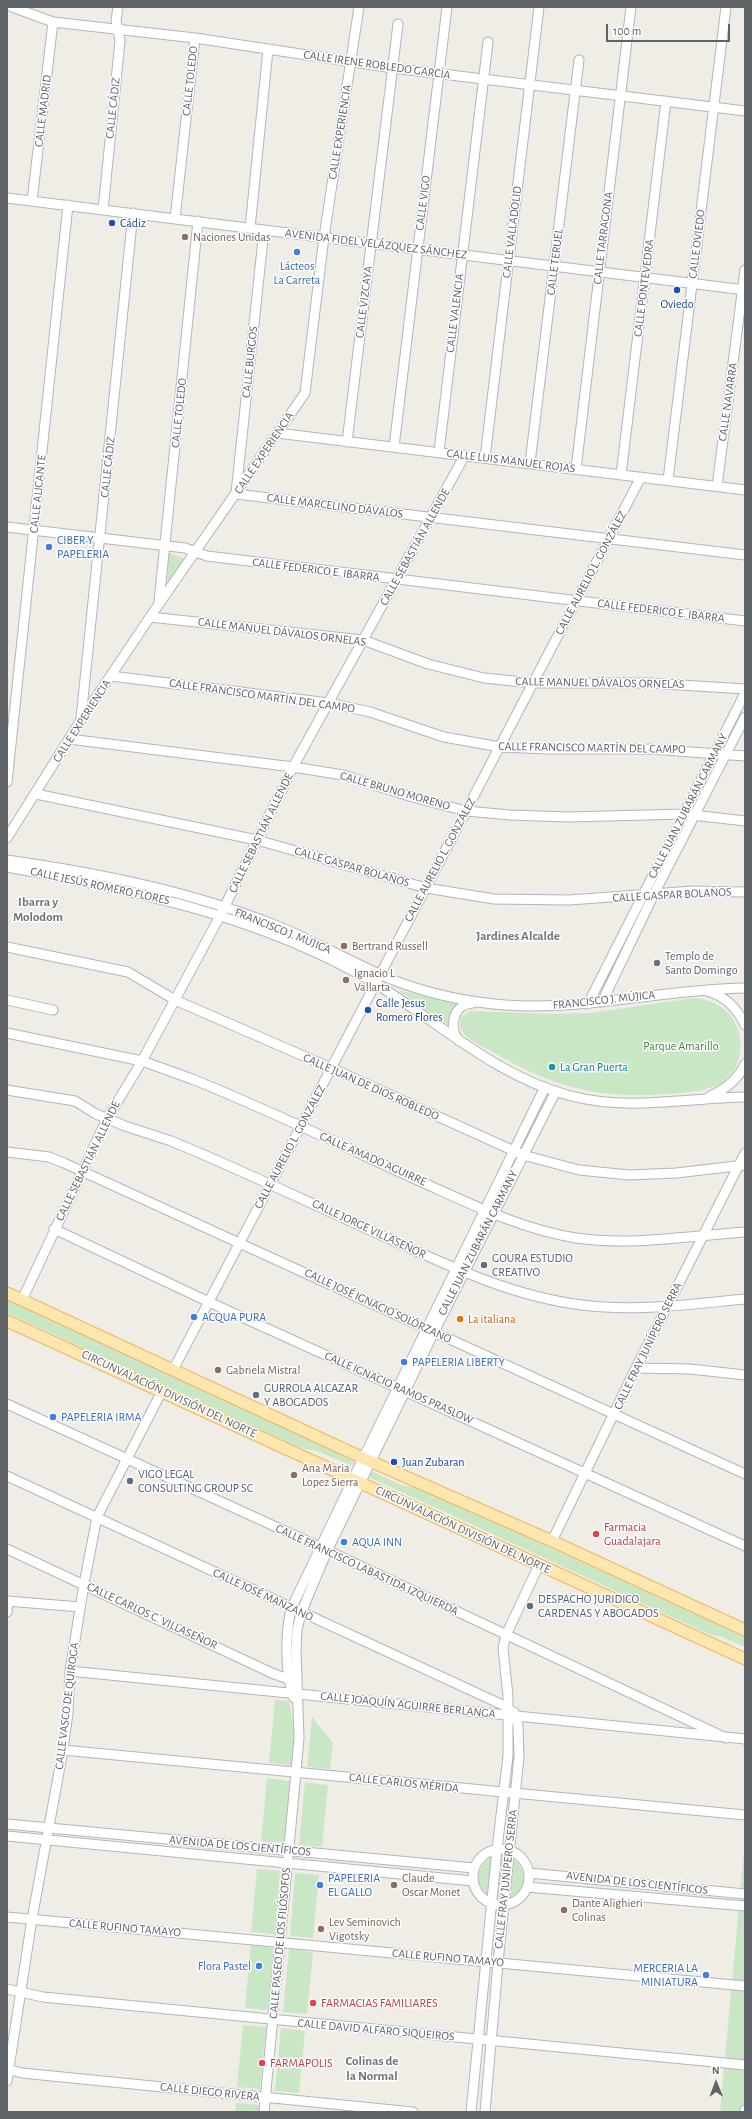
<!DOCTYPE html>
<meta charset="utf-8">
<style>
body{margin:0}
#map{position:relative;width:752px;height:2119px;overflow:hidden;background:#f0ede7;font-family:"Alegreya Sans",sans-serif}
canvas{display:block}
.frame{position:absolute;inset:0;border:8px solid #5e6367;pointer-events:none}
.north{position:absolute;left:696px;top:2063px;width:40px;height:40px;-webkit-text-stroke:3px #fff;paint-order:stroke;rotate:359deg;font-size:11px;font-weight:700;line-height:16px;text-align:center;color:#5e6367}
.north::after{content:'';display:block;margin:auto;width:14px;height:18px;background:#5e6367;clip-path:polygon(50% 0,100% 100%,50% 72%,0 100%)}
.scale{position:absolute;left:606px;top:24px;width:124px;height:18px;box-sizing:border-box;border:2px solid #5e6367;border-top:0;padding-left:5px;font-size:12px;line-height:14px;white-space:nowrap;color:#5e6367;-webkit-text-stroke:3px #fff;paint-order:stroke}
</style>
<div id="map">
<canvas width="752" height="2119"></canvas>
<div class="frame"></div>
<div class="north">N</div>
<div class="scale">100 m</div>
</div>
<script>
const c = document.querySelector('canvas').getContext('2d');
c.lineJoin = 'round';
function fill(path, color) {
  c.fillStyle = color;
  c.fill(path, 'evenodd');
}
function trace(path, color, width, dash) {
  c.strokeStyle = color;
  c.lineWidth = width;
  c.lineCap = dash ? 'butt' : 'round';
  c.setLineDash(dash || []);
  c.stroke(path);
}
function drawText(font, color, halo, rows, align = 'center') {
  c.font = font + ' "Alegreya Sans",sans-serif';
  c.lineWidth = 3;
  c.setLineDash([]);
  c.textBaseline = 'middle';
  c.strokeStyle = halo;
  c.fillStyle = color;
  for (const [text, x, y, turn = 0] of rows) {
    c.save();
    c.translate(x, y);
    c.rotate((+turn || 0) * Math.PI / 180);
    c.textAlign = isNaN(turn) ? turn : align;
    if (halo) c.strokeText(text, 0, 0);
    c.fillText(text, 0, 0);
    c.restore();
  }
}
fill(new Path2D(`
 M169 553 185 559 167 585Z
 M398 990 457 1004 450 1013 448 1025Z
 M693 998C727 1000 748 1028 738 1061 735 1071 727 1081 717 1085 701 1092 683 1093 666 1094 596 1099 553 1087 493 1052 481 1045 465 1040 460 1027L461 1017 470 1011 553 1014 591 1013Z
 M7 1300 353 1458 354 1464 350 1465 317 1451 301 1448 7 1313Z
 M373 1472 404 1486 418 1487 745 1637V1647L720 1636 711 1635 371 1478 369 1474Z
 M275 1700 289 1701 295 1733 292 1765 269 1763Z
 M312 1717 333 1743 330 1769 307 1767Z
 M267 1778 290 1781 284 1843 261 1841Z
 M305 1782 328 1785 322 1847 299 1845Z
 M745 1840V2112H720Z
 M500 1855H506L501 1900H495Z
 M491 1857 487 1896C473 1884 477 1866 491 1857Z
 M514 1859C527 1871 527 1889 510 1898Z
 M257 1869 280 1871 275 1934 251 1932Z
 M295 1873 319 1875 313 1938 290 1936Z
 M251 1945 274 1948 268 2010 245 2008Z
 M289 1949 313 1952 307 2014 283 2012Z
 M243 2025 266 2027 260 2089 237 2087Z
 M281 2028 305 2031 299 2093 275 2091Z
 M236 2103 260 2105 259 2112H235Z`), '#c9e7c5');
const minor = new Path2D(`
 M12 7 53 22 195 38 393 68 745 111
 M7 198 745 290
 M32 201 53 22
 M103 210 120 41 116 20 118 7
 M175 219 195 38
 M250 228 268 50
 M277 433 745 490
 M347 442 398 24
 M394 447 447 7
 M439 452 488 42
 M485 458 539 7
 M530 463 579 60
 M576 469 631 7
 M621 475 666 101
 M668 480 726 7
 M717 486 745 270
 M236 493 264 230
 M236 494 745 555
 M7 527 185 548 207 556 745 621
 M159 602 198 221
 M150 617 363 640 428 664 484 678 533 683H649L745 689
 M111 676 329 703 370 712 444 737 500 747 547 749H651L745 756
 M81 718 133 213
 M69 739 293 767 343 775 409 796 466 811 510 815 568 817 684 814 745 821
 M7 782 68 205
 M36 794 257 840 426 888 494 899 569 900 693 891 745 892
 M7 838 81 720 150 617 305 393 324 237 359 7
 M7 860C98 873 189 891 275 925 310 939 344 958 379 974 410 988 444 997 478 1002 568 1016 656 989 745 988
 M7 867C134 890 264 917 376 984 440 1023 497 1077 571 1096 629 1111 686 1098 745 1097
 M7 947 128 972 175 1000 331 1068 523 1155 579 1170 629 1175 676 1173 745 1165
 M707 991C725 996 737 1008 745 1025
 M7 1000 53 1010
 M602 1002 654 894 745 717
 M588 1004 745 693
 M7 1033 142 1061 192 1079C267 1109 341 1145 415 1179 467 1202 519 1229 576 1238 633 1246 688 1236 745 1232
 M459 1041C448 1027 453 1004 473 1003
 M7 1090 75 1101 96 1114 125 1126 171 1141 202 1154C262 1180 321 1208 381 1235 447 1265 510 1296 582 1305 637 1312 691 1304 745 1299
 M710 1096C726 1089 738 1080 745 1064
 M7 1152 49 1157 64 1163 745 1474
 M54 1229 209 1302 745 1546
 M22 1300 107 1119 142 1061 220 916 293 767 465 455
 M636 1368 690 1369 745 1375
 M173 1370 641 477
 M7 1404 320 1547 726 1738
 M7 1476 507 1707 516 1716
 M552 1541 636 1368 745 1153
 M7 1549 274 1674 294 1681
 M7 1601 80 1607
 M7 1612 8 1601
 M70 1671 745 1739
 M294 1698C285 1674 285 1634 291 1609L353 1479 545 1087
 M63 1750 745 1815
 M7 1824 474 1868
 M7 1836 473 1881
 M473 1877a28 28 0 1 1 56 0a28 28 0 1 1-56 0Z
 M529 1873 745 1894
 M527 1887 745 1906
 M7 1917 745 1986
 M7 1989 43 1997 745 2065
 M7 2069 22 2073 413 2112
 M7 2081 32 1919 63 1750 68 1713 70 1671 84 1584 97 1517 162 1391
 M264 2112 296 1772 299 1738 296 1650 297 1630 301 1613 327 1551 434 1332 556 1091
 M471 2112 497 1849 508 1756V1696L503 1648 506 1635 539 1565
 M485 2112 498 1963 519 1757 518 1725 514 1712
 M745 2112V2110`);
const major = new Path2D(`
 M7 1293 363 1458 552 1541 745 1630
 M7 1321 745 1659`);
trace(minor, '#b2b5b9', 11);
trace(major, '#efb561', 13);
trace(minor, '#fff', 9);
trace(major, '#fde7af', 11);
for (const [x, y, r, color] of [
 [112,223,4,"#1a4fb4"],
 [185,237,4,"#8d6e63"],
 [297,252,4,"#3f7fe0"],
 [677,290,4,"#1a4fb4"],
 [49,547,4,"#3f7fe0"],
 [344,946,4,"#8d6e63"],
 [657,963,4,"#6b7280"],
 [346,980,4,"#8d6e63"],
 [368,1010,4,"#1a4fb4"],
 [552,1067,4,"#0f9aa8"],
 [484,1265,4,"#5c6f8a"],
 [194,1317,4,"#3f7fe0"],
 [460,1319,4,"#e8710a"],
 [404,1362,4,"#3f7fe0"],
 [218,1370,4,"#8d6e63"],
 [256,1395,4,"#5c6f8a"],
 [53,1417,4,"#3f7fe0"],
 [394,1462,4,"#1a4fb4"],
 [294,1475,4,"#8d6e63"],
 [130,1481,4,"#5c6f8a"],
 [596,1534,4,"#e0444e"],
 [344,1542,4,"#3f7fe0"],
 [530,1606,4,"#5c6f8a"],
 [320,1885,4,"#3f7fe0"],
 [394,1885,4,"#8d6e63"],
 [564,1910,4,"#8d6e63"],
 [321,1929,4,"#8d6e63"],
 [259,1966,4,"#3f7fe0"],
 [706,1975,4,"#3f7fe0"],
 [313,2003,4,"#e0444e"],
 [262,2063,4,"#e0444e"]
]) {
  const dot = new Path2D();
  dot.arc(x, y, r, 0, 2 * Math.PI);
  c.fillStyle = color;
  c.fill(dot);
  trace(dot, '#fff', 1.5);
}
drawText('12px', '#5e6367', '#fff', [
 ["CALLE IRENE ROBLEDO GARCÍA",377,65,8],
 ["CALLE TOLEDO",190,81,-84],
 ["CALLE CÁDIZ",113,108,-84],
 ["CALLE MADRID",43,111,-83],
 ["CALLE EXPERIENCIA",340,132,-81],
 ["CALLE VIGO",423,203,-83],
 ["CALLE VALLADOLID",512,232,-83],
 ["CALLE TARRAGONA",603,238,-83],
 ["AVENIDA FIDEL VELÁZQUEZ SÁNCHEZ",376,244,7],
 ["CALLE OVIEDO",697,244,-83],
 ["CALLE TERUEL",555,262,-83],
 ["CALLE PONTEVEDRA",644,288,-83],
 ["CALLE VIZCAYA",364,302,-83],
 ["CALLE VALENCIA",455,313,-83],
 ["CALLE BURGOS",250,362,-84],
 ["CALLE NAVARRA",728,402,-82],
 ["CALLE TOLEDO",179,413,-84],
 ["CALLE EXPERIENCIA",264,453,-56],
 ["CALLE LUIS MANUEL ROJAS",511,461,7],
 ["CALLE CÁDIZ",108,467,-84],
 ["CALLE ALICANTE",38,494,-84],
 ["CALLE MARCELINO DÁVALOS",335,506,7],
 ["CALLE SEBASTIÁN ALLENDE",415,547,-61],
 ["CALLE FEDERICO E. IBARRA",316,570,7],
 ["CALLE AURELIO L. GONZÁLEZ",591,573,-62],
 ["CALLE FEDERICO E. IBARRA",661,611,7],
 ["CALLE MANUEL DÁVALOS ORNELAS",282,632,7],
 ["CALLE MANUEL DÁVALOS ORNELAS",600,683,1],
 ["CALLE FRANCISCO MARTÍN DEL CAMPO",262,696,8],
 ["CALLE EXPERIENCIA",82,721,-57],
 ["CALLE FRANCISCO MARTÍN DEL CAMPO",592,748,1],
 ["CALLE BRUNO MORENO",395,791,16],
 ["CALLE JUAN ZUBARÁN CARMANY",688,806,-63],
 ["CALLE SEBASTIÁN ALLENDE",261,833,-64],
 ["CALLE AURELIO L. GONZÁLEZ",440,860,-62],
 ["CALLE GASPAR BOLAÑOS",352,867,16],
 ["CALLE JESÚS ROMERO FLORES",100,886,12],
 ["CALLE GASPAR BOLAÑOS",672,895,-3],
 ["FRANCISCO J. MÚJICA",283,931,22],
 ["FRANCISCO J. MÚJICA",604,1000,-6],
 ["CALLE JUAN DE DIOS ROBLEDO",371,1087,24],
 ["CALLE AURELIO L. GONZÁLEZ",290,1147,-62],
 ["CALLE AMADO AGUIRRE",373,1159,24],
 ["CALLE SEBASTIÁN ALLENDE",88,1161,-64],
 ["CALLE JORGE VILLASEÑOR",369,1229,25],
 ["CALLE JUAN ZUBARÁN CARMANY",478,1243,-63],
 ["CALLE JOSÉ IGNACIO SOLÓRZANO",378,1306,25],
 ["CALLE FRAY JUNÍPERO SERRA",648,1346,-64],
 ["CALLE IGNACIO RAMOS PRASLOW",399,1388,24],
 ["CIRCUNVALACIÓN DIVISIÓN DEL NORTE",169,1394,25],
 ["CIRCUNVALACIÓN DIVISIÓN DEL NORTE",463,1530,25],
 ["CALLE FRANCISCO LABASTIDA IZQUIERDA",367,1570,25],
 ["CALLE JOSÉ MANZANO",263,1595,25],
 ["CALLE CARLOS C. VILLASEÑOR",152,1616,25],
 ["CALLE JOAQUÍN AGUIRRE BERLANGA",408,1705,6],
 ["CALLE VASCO DE QUIROGA",67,1706,-83],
 ["CALLE CARLOS MÉRIDA",404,1783,6],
 ["AVENIDA DE LOS CIENTÍFICOS",240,1846,5],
 ["CALLE FRAY JUNÍPERO SERRA",506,1879,-84],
 ["AVENIDA DE LOS CIENTÍFICOS",637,1883,6],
 ["CALLE RUFINO TAMAYO",125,1928,5],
 ["CALLE PASEO DE LOS FILÓSOFOS",280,1943,-85],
 ["CALLE RUFINO TAMAYO",448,1958,5],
 ["CALLE DAVID ALFARO SIQUEIROS",376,2030,5],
 ["CALLE DIEGO RIVERA",210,2092,6]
]);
drawText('12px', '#164399', '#fff', [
 ["Cádiz",120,223],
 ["Oviedo",677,304,"center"],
 ["Calle Jesus",376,1003],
 ["Romero Flores",376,1017],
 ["Juan Zubaran",402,1462]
], 'left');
drawText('12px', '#785e54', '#fff', [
 ["Naciones Unidas",193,237],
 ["Bertrand Russell",352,946],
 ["Ignacio L",354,973],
 ["Vallarta",354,987],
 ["Gabriela Mistral",226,1370],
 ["Ana Maria",302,1468],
 ["Lopez Sierra",302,1482],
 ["Claude",402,1878],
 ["Oscar Monet",402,1892],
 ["Dante Alighieri",572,1903],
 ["Colinas",572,1917],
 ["Lev Seminovich",329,1922],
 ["Vigotsky",329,1936]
], 'left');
drawText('12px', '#366cbe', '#fff', [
 ["Lácteos",297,266,"center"],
 ["La Carreta",297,280,"center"],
 ["CIBER Y",57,540],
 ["PAPELERIA",57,554],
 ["ACQUA PURA",202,1317],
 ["PAPELERIA LIBERTY",412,1362],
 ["PAPELERIA IRMA",61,1417],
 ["AQUA INN",352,1542],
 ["PAPELERIA",328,1878],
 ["EL GALLO",328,1892],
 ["Flora Pastel",251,1966,"right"],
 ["MERCERIA LA",698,1968,"right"],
 ["MINIATURA",698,1982,"right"]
], 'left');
drawText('12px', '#5b616d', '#fff', [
 ["Templo de",665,956],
 ["Santo Domingo",665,970]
], 'left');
drawText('12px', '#3e8537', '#fff', [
 ["Parque Amarillo",681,1046]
]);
drawText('12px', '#0d838f', '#fff', [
 ["La Gran Puerta",560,1067]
], 'left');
drawText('12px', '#4e5e75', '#fff', [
 ["GOURA ESTUDIO",492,1258],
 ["CREATIVO",492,1272],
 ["GURROLA ALCAZAR",264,1388],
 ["Y ABOGADOS",264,1402],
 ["VIGO LEGAL",138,1474],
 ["CONSULTING GROUP SC",138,1488],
 ["DESPACHO JURIDICO",538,1599],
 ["CARDENAS Y ABOGADOS",538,1613]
], 'left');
drawText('12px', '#c56008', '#fff', [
 ["La italiana",468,1319]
], 'left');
drawText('12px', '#be3a42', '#fff', [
 ["Farmacia",604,1527],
 ["Guadalajara",604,1541],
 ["FARMACIAS FAMILIARES",321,2003],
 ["FARMAPOLIS",270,2063]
], 'left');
drawText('bold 13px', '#6f7579', '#fff', [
 ["Ibarra y",38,902],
 ["Molodom",38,917],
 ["Jardines Alcalde",518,936],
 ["Colinas de",372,2061],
 ["la Normal",372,2076]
]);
</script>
